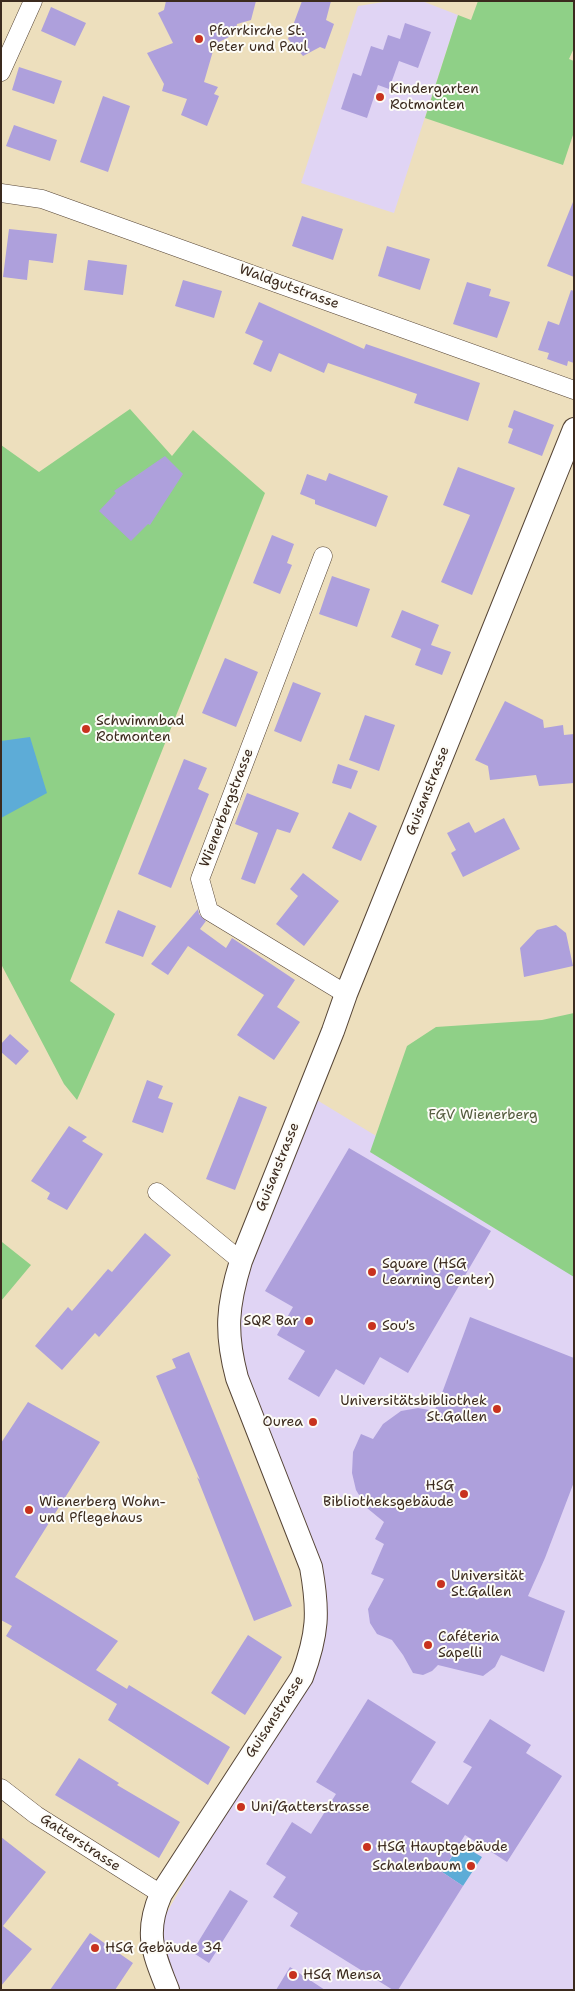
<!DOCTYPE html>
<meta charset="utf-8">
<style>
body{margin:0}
#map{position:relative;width:575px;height:1991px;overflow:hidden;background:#eddfbd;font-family:"Shantell Sans",sans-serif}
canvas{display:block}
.frame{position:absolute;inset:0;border:2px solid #3b2a1e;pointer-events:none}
</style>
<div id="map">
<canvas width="575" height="1991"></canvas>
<div class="frame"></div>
</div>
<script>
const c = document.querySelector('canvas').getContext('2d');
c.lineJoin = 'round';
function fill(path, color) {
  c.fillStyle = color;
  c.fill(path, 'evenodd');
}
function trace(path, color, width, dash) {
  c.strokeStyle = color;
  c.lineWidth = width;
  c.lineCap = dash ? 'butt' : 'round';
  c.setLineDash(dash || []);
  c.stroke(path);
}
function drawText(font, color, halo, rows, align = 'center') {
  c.font = font + ' "Shantell Sans",sans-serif';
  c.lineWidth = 4;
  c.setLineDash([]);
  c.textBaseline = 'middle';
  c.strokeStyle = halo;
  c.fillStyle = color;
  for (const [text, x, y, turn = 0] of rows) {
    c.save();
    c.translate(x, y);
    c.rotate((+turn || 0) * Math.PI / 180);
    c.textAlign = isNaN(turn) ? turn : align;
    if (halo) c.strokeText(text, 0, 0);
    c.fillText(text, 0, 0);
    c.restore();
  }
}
fill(new Path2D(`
 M390 1H422L458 15 394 213 301 183 358 6Z
 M307 1094 574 1256V1708L572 1711 574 1712V1990H171L151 1940 302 1677 316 1631 300 1537 228 1313Z`), '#e0d4f4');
fill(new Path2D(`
 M478 1H574V48L569 59 574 61V132L563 165 425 118 458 15 471 20Z
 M130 409 172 456 193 430 265 493 70 981 115 1014 77 1100 64 1084 1 964V445L39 472Z
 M574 1013V1277L370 1152 407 1046 436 1027 542 1020Z
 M2 1242 31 1265 1 1301V1243Z`), '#8fd087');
fill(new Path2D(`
 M30 737 47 793 1 818V741Z
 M460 1844 482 1857 463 1886 442 1872Z`), '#5dacd7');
fill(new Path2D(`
 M166 1H256L251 20 237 24 235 34 215 44 204 82 218 87 214 94 219 96 207 126 181 115 187 99 162 91 164 84 147 53 173 43 158 13 164 10Z
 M302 1H331L326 20 334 24 325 49 320 47 303 56 288 39Z
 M51 7 86 23 75 46 41 31Z
 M405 23 431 32 418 68 399 61 389 89 378 85 367 118 341 109 353 73 361 76 371 46 383 50 388 35 400 39Z
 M19 67 62 81 54 104 12 90Z
 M103 96 130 106 108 172 80 162Z
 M14 125 57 140 50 161 6 146Z
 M573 202H574V277L547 266Z
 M302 216 343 229 333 260 292 246Z
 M9 229 57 234 53 263 29 260 27 280 3 277Z
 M387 246 430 259 420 290 378 276Z
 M88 260 127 265 123 295 84 290Z
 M183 280 222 291 214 318 175 306Z
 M467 282 491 289 489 296 510 302 497 338 453 324Z
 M571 290 574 291V363L568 361 567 366 547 359 549 353 538 350 548 321 559 325Z
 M259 302 364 349 366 344 480 383 468 421 414 403 417 394 328 363 324 373 279 353 271 372 253 364 263 341 245 333Z
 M514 410 554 425 542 456 508 443 513 429 508 427Z
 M165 456 183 474 150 525 148 524 131 541 99 511 116 493 114 491Z
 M458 467 515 488 472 595 441 582 470 515 443 505Z
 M329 473 388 496 376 527 315 504V500L300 494 307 474 326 481Z
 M272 535 294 544 287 563 292 565 280 594 253 583Z
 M332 576 370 589 357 627 319 614Z
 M402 610 439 625 431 645 451 652 442 675 415 665 421 649 391 637Z
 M225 658 258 672 236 727 202 713Z
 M293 682 321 693 301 742 274 731Z
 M505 701 543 720 544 728 563 725 564 735 574 734V783L539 786 536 775 490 780 488 766 475 760Z
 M365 715 395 725 379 771 349 760Z
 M184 759 207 768 198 789 209 794 171 888 138 874Z
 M338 764 358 771 351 789 332 783Z
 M247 793 299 813 290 833 277 829 255 884 241 879 258 833 235 824Z
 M349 812 377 826 361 861 332 848Z
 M504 818 520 849 463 877 451 853 456 850 447 833 469 822 475 833Z
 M303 873 339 901 304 946 276 924 298 896 290 889Z
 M198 909 199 914 206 921 200 929 226 948 232 938 295 980 277 1007 300 1022 274 1060 237 1035 264 995 188 946 168 975 151 964Z
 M118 910 156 926 143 957 105 943Z
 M556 925 566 933 573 966 524 977 520 948 537 930Z
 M10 1034 29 1051 16 1065 1 1052V1044Z
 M147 1080 163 1086 158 1098 173 1103 163 1133 132 1122Z
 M239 1096 267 1107 235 1190 206 1179Z
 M69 1126 87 1137 82 1141 103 1154 67 1210 47 1199 50 1193 31 1181Z
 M349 1148 491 1231 408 1373 380 1357 364 1385 336 1369 319 1397 288 1379 305 1351 277 1335 293 1307 265 1291Z
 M145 1233 171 1255 99 1337 95 1333 62 1370 35 1346 68 1307 72 1311 108 1269 112 1272Z
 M470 1317 574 1358V1482L545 1558 528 1596 565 1611 544 1672 501 1655 495 1667 483 1676 438 1665 432 1671 423 1675 413 1673 403 1655 392 1640 377 1634 370 1623 368 1609 384 1579 371 1574 384 1544 375 1539 384 1522 367 1508 356 1490 352 1473 353 1452 361 1434 373 1439 383 1424 401 1411 418 1408 435 1411 436 1407 464 1406 442 1393Z
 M189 1352 292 1606 254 1621 197 1477 200 1480 156 1376 176 1368 172 1359Z
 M28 1402 100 1442 15 1577 118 1641 96 1670 127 1689 129 1685 230 1747 208 1785 108 1720 117 1704 6 1636 12 1626 1 1620V1443Z
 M248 1635 282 1657 245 1715 211 1693Z
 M368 1699 436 1742 411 1782 448 1805 472 1767 463 1762 490 1719 531 1745 526 1753 562 1776 507 1862 465 1835 442 1872 463 1886 398 1990H393L290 1926 298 1913 273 1897 286 1877 266 1864 292 1822 311 1834 336 1794 316 1782Z
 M79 1758 119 1783 117 1785 180 1822 159 1858 55 1795Z
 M1 1837 46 1872 3 1926 32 1949 1 1986Z
 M230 1890 248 1901 209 1963 192 1952Z
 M90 1933 133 1963 115 1990H50Z
 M290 1967 325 1990H276Z`), '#aea0dc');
const minor = new Path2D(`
 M1 72 33 1
 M1 193 42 199 574 390
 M323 556 200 879 209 911 346 994
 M157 1192 241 1261
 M1 1788 36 1815 161 1894`);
const tertiary = new Path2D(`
 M168 1990C153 1952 144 1933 161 1894L302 1677C318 1634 319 1612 311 1567L237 1378C225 1333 227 1306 241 1261L333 1031 346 994 574 429`);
trace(minor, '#564536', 19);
trace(tertiary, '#564536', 24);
trace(minor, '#fff', 18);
trace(tertiary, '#fff', 22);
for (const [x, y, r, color] of [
 [199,39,5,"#c8321e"],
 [380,97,5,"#c8321e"],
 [86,729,5,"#c8321e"],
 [372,1272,5,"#c8321e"],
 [309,1321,5,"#c8321e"],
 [372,1326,5,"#c8321e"],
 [497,1409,5,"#c8321e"],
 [313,1422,5,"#c8321e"],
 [464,1494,5,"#c8321e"],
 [29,1510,5,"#c8321e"],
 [441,1584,5,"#c8321e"],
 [428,1645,5,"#c8321e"],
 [241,1807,5,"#c8321e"],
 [367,1847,5,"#c8321e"],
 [471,1866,5,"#c8321e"],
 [95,1948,5,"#c8321e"],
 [293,1975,5,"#c8321e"]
]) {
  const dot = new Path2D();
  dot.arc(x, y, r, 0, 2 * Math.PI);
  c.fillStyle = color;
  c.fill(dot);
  trace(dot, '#fdfcf7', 2);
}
drawText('14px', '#3b2a1e', '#fdfcf7', [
 ["Pfarrkirche St.",209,31],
 ["Peter und Paul",209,47],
 ["Kindergarten",390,89],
 ["Rotmonten",390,105],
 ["Schwimmbad",96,721],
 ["Rotmonten",96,737],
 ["Square (HSG",382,1264],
 ["Learning Center)",382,1280],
 ["SQR Bar",299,1321,"right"],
 ["Sou's",382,1326],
 ["Universitätsbibliothek",487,1401,"right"],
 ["St.Gallen",487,1417,"right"],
 ["Ourea",303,1422,"right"],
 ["HSG",454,1486,"right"],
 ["Bibliotheksgebäude",454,1502,"right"],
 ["Wienerberg Wohn-",39,1502],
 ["und Pflegehaus",39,1518],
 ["Universität",451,1576],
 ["St.Gallen",451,1592],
 ["Caféteria",438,1637],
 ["Sapelli",438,1653],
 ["Uni/Gatterstrasse",251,1807],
 ["HSG Hauptgebäude",377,1847],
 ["Schalenbaum",461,1866,"right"],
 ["HSG Gebäude 34",105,1948],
 ["HSG Mensa",303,1975]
], 'left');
drawText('14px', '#3b2a1e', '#fdfcf7', [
 ["Waldgutstrasse",289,287,20],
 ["Guisanstrasse",428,791,-68],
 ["Wienerbergstrasse",227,808,-69],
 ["Guisanstrasse",278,1167,-68],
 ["Guisanstrasse",275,1717,-57],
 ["Gatterstrasse",80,1843,33]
]);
drawText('14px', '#545c3e', '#fdfcf7', [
 ["FGV Wienerberg",483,1115]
]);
</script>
